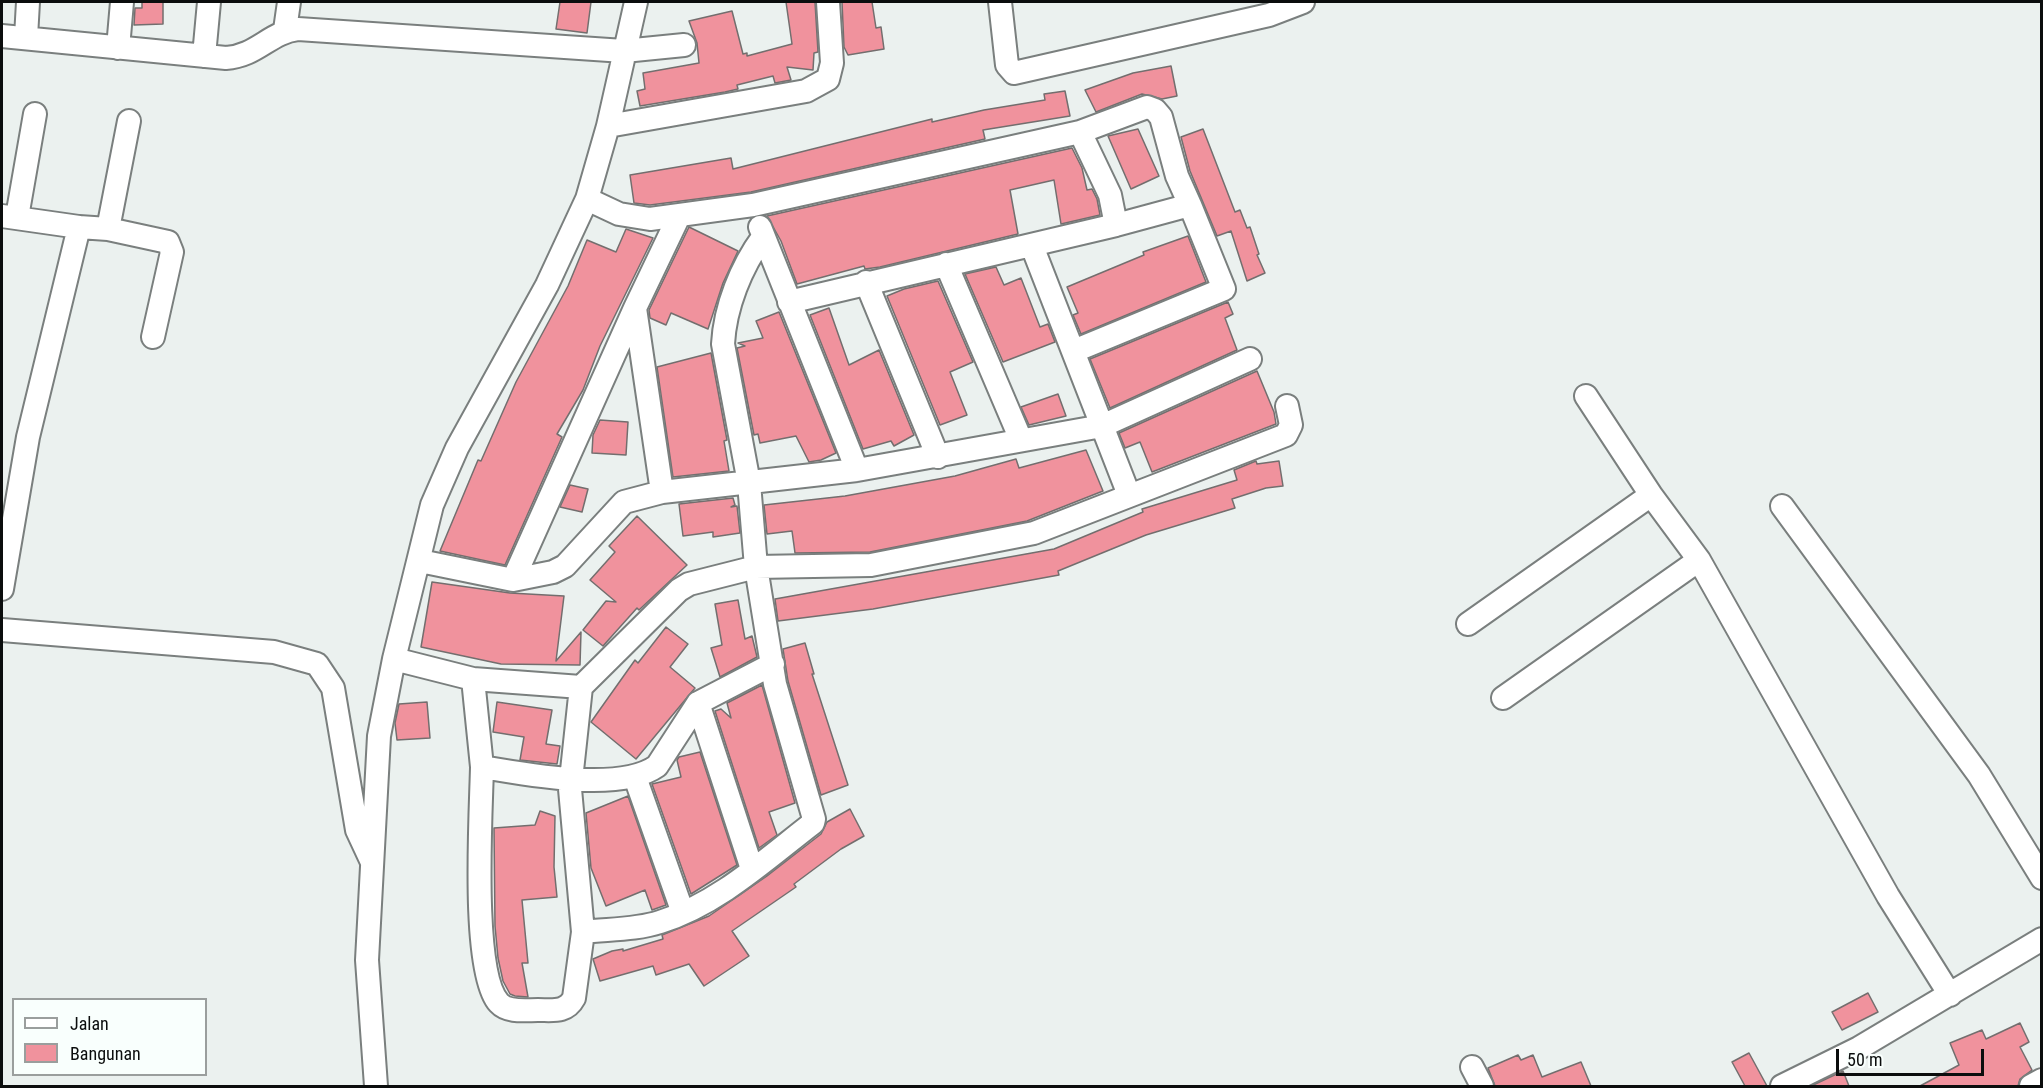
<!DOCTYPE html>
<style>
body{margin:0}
#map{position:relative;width:2043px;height:1088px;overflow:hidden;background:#ebf1ef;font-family:"Roboto Condensed",sans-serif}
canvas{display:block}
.frame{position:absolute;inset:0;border:3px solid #0b0d0d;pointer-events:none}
.legend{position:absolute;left:12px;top:998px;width:195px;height:78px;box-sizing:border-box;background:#f9fffd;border:2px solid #9a9e9d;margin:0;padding:8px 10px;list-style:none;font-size:18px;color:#0b0d0d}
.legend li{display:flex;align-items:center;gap:12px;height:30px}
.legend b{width:30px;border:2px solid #9a9e9d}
.scale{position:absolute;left:1836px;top:1049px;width:148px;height:27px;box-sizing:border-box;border:3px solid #0b0d0d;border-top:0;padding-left:8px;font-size:18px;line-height:21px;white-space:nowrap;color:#0b0d0d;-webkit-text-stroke:4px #f9fffd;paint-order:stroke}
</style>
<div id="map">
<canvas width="2043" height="1088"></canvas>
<div class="frame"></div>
<ul class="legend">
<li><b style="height:8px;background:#fff"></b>Jalan</li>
<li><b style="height:16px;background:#f0929d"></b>Bangunan</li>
</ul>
<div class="scale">50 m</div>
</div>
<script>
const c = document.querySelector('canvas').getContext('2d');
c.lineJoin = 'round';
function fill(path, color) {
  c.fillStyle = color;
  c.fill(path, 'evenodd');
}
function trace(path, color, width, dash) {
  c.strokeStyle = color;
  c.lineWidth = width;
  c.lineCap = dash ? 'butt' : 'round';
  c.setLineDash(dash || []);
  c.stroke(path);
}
const building = new Path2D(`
 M142 2H163V24L134 25 135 8H142Z
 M560 2H591L587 33 556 29Z
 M786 2H815L818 52 814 53 813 70 787 67 791 80 775 83 773 76 737 85 738 89 725 92 640 106 637 91 645 89 643 73 699 63 697 43 689 21 732 11 743 54 747 53V56L792 44Z
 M842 2H872L876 28 881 27 884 49 848 55 844 47Z
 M1171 66 1177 96 1162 99 1142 94 1096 112 1085 90 1133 73Z
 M1065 91 1070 116 983 130 985 139 751 192 650 205 634 203 630 175 731 158 733 169 932 119V122L984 110 1045 100 1044 94Z
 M1138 129 1159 176 1131 189 1108 136Z
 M1203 129 1235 212 1240 210 1247 228 1250 227 1259 254 1257 255 1265 273 1247 281 1231 231 1217 236 1190 171 1181 137Z
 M1072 148 1082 168 1087 190 1092 189 1097 199 1100 215 1061 224 1054 180 1010 190 1018 234 880 267 865 269 864 266 797 284 781 241 767 216Z
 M689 227 738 251 723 283 708 329 671 313 666 325 650 318 649 310Z
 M626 229 653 238 600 346 583 390 557 434 562 437 505 565 440 551 478 460 481 461 516 382 568 286 587 240 616 252Z
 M1188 236 1206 282 1081 334 1073 315 1078 313 1067 287 1144 255 1143 252Z
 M996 267 1004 285 1021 278 1040 327 1048 324 1055 342 1003 362 965 274Z
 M938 281 973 362 950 372 967 415 940 425 887 296 904 289Z
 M1228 302 1233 314 1225 318 1237 350 1110 408 1090 359Z
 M829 308 849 365 879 350 914 435 894 446 891 441 863 449 810 315Z
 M779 312 836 453 821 460 809 462 796 436 760 443 758 434 754 435 737 348 745 346 738 343 763 338 756 321Z
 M711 353 727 440 724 441 729 471 673 477 657 367Z
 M1257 371 1274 412 1276 424 1152 472 1140 442 1125 448 1119 433Z
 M1058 394 1066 416 1029 425 1021 407Z
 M600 420 628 422 626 455 592 453 593 435Z
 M1086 450 1103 491 1027 521 870 552 795 553 792 531 767 534 764 505 845 496 955 476 1016 459 1019 468Z
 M1256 461 1257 464 1279 461 1283 486 1266 488 1232 499 1235 508 1146 535 1058 571 1059 575 873 609 778 621 775 599 1054 549 1143 512 1142 509 1237 480 1234 470Z
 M570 485 588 489 582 512 560 507Z
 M733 498 735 505 731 507 737 506 740 533 713 537V532L683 536 679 504Z
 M637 516 687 565 639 610 637 608 603 646 583 630 606 601 616 602 590 580 615 552 609 546Z
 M432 582 510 593 564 596 556 661 581 632 580 665 501 664 421 647Z
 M738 600 745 639 752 636 757 657 720 677 711 648 722 645 715 604Z
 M666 627 688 644 670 667 695 688 636 759 591 722 635 660 638 663Z
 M805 643 814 674H812L848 785 821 795 788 681 783 649Z
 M762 685 795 803 769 812 777 835 759 848 715 711 721 709 731 718 727 703Z
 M427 702 430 738 397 740 395 723 399 704Z
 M497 702 552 710 546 744 560 746 557 764 520 760 524 737 493 732Z
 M700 752 737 865 691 894 652 784 681 777 677 760 679 757Z
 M628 796 666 905 652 910 645 890 606 906 591 868 586 813Z
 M850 809 864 836 841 849 794 884 796 887 732 931 749 956 704 986 689 964 656 975 653 966 600 981 593 959 612 951 623 949V951L663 939 662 935 709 916 767 876 821 834 827 822Z
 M540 811 555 816 554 867 557 897 522 900 528 963H522L528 997 515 996 510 994 503 981 498 958 495 926 494 828 535 825Z
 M1868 993 1878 1012 1842 1030 1832 1012Z
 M2020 1023 2029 1042 2020 1047 2032 1070 2020 1079 2018 1086H1920L1959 1065 1950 1043 1982 1030 1986 1039Z
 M1749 1053 1767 1086H1745L1732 1062Z
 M1518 1055 1521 1060 1533 1055 1542 1077 1581 1062 1591 1086H1495L1488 1068Z
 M1843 1071 1849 1086H1811Z`);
fill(building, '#f0929d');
trace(building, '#736e6e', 1.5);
const minor = new Path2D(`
 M1000 2 1007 65 1014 73 1269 15 1303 2
 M285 30 289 2
 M2 36 226 58C257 56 270 32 298 29L624 51 684 45
 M26 37 28 2
 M118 48 122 2
 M204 56 209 2
 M608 126 806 91 828 79 832 63 828 2
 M587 199 619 214 650 219 753 205 1080 132 1147 107 1155 110 1161 117 1177 176 1190 205
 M2 216 79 227 28 437 2 589
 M17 217 35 114
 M79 227 108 229 168 242 172 252 153 337
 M760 227 857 470
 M108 229 129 121
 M1032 246 1129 495
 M946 264 1021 440
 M866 282 938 457
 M789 302 1116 225 1110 195 1080 132
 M1074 351 1224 289 1190 205 1116 225
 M1586 396 1651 495
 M662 492 635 308 679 216
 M1782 506 1979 775 2042 878
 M420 561 513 580 553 572 565 566 624 502 662 492 857 470 1102 426 1250 359
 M513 580 635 308
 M1468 624 1651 495 1699 560 1888 896 1950 995
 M2 630 274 652 317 664 333 688 357 830 371 860
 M394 659 473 679
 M773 664 698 703 657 766C619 793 526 774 482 767 481 813 471 973 499 1003 508 1013 526 1010 538 1010 553 1010 566 1013 574 998L583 932 570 789 571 780 581 687 679 590 689 584 756 567 871 565 1034 533 1286 435 1291 425 1287 406
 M1503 698 1699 560
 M698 703 752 869
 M482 767 473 679 581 687
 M635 777 683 913
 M583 932C607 929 636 930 660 922 718 904 766 859 813 823L814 819 775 684 756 567 749 483 723 344C725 307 741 267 763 237
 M1472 1067 1482 1086
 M376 1086 367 960 379 736 394 659 432 505 457 448 547 285 587 199 608 126 636 2
 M1782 1086 1859 1048 2042 939
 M2031 1086 2042 1080`);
trace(minor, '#7a7f7e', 26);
trace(minor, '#fff', 22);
</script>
